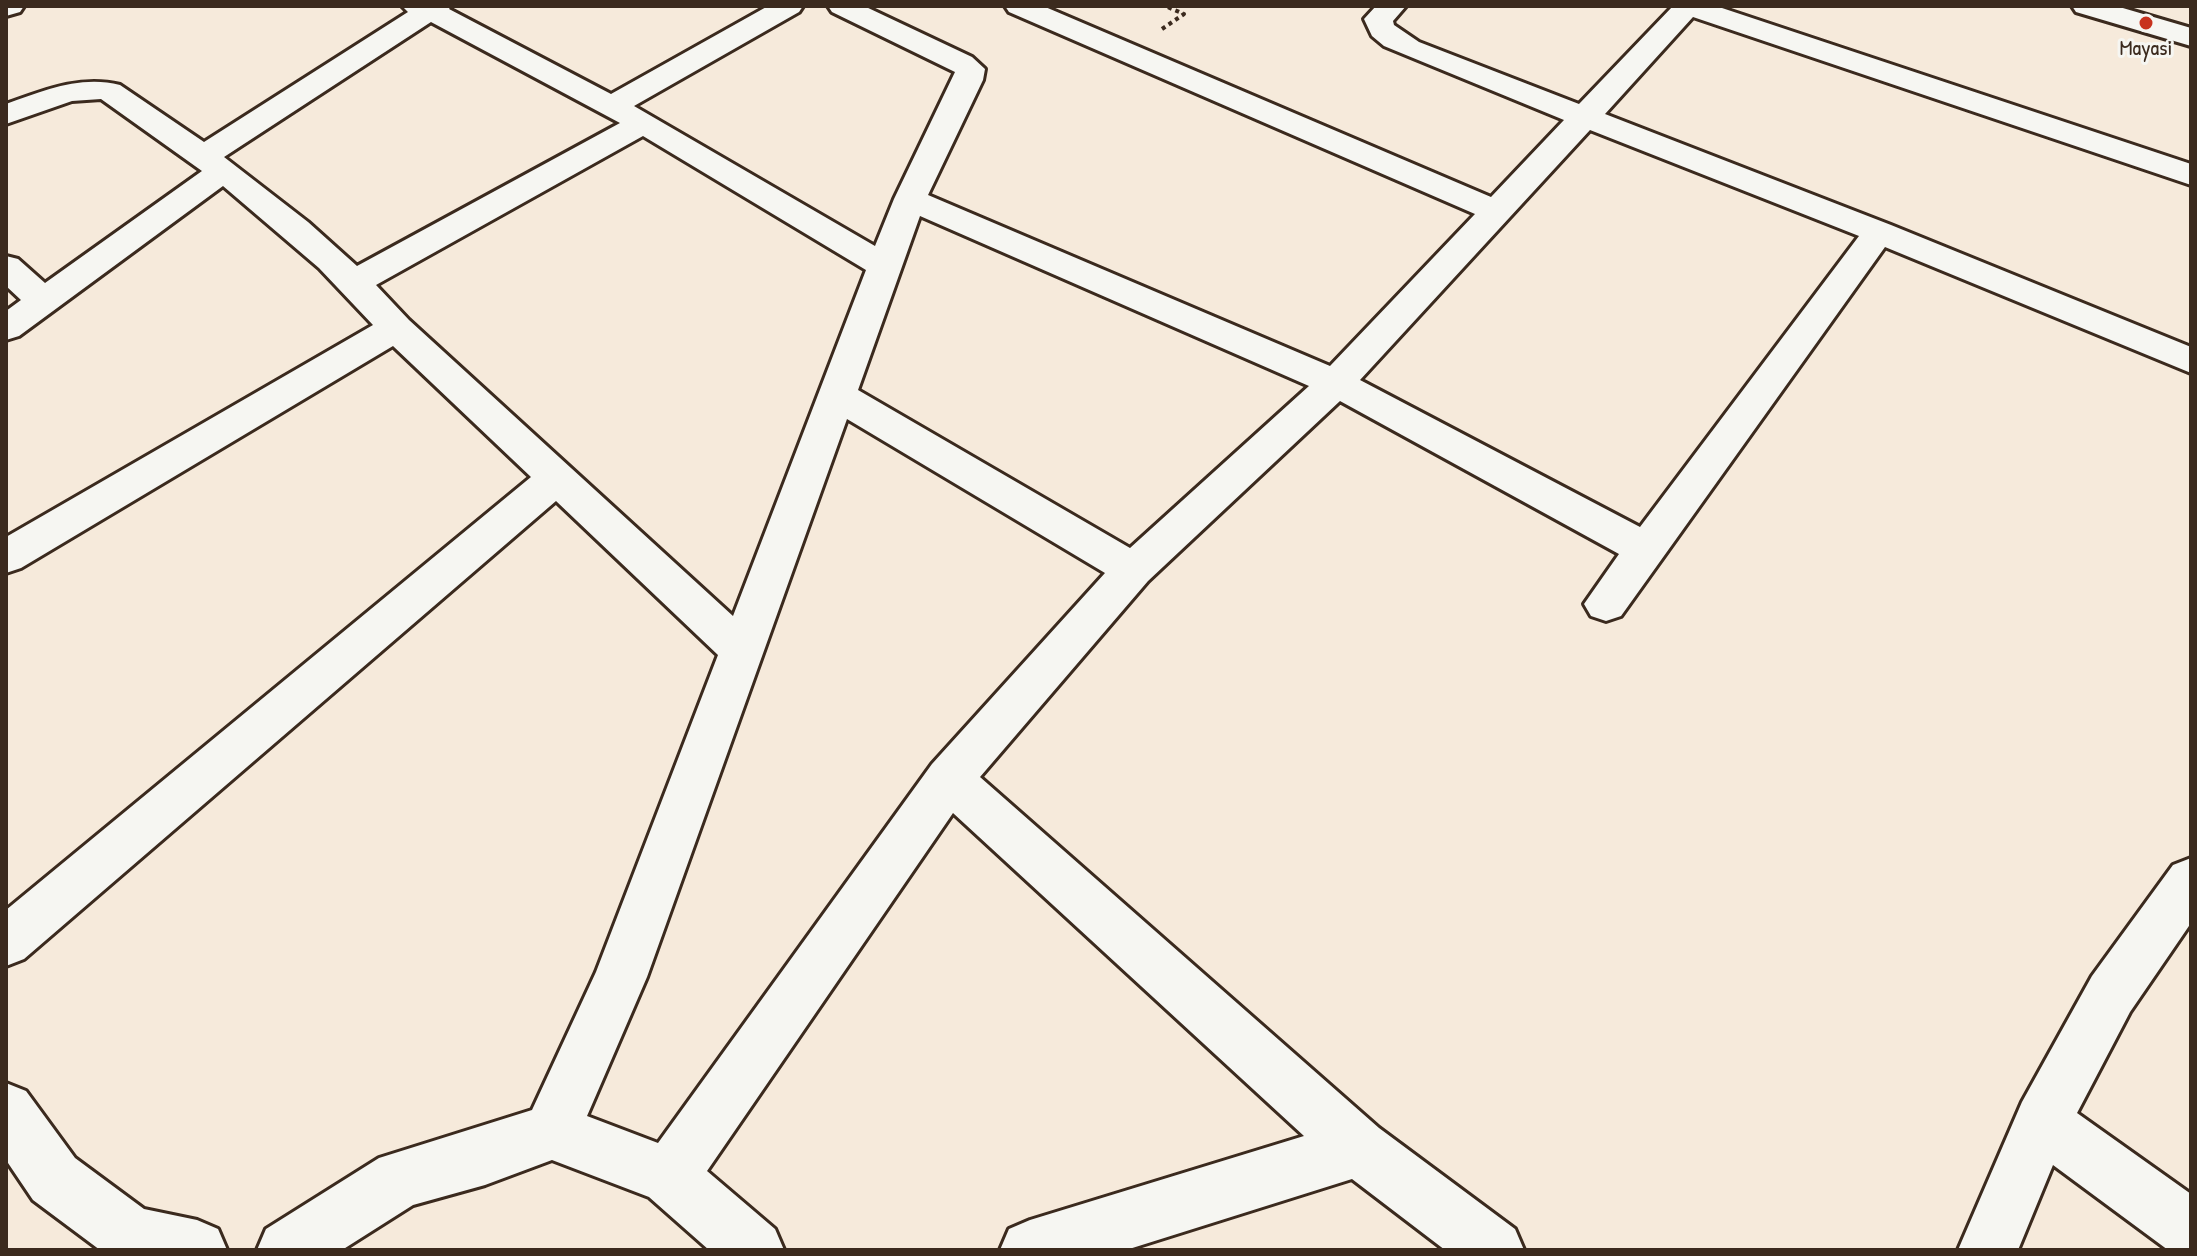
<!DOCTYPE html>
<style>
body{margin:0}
#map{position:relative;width:2197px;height:1256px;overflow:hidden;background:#f6eadb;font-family:"Patrick Hand",sans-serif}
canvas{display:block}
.frame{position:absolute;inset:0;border:8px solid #3b2a1e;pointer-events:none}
</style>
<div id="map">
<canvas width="2197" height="1256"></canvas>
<div class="frame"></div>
</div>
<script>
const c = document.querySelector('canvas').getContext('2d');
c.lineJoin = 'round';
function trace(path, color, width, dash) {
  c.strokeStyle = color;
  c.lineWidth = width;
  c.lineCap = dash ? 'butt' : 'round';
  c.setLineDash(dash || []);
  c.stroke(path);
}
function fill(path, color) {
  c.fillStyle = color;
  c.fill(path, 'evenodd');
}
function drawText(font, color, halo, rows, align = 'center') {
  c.font = font + ' "Patrick Hand",sans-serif';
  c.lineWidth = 6;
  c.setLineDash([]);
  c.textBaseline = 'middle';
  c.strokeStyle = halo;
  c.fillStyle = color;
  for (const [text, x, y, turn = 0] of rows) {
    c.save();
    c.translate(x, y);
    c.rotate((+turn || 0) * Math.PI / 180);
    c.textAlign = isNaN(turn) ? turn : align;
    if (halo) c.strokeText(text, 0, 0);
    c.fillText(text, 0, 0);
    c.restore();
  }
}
const minor = new Path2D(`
 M6 6H24L20 12 6 16Z
 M402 6H451L449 9 611 94 768 6H803L799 12 634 106 875 246 894 199 955 72 832 12 828 6H864L972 57 985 69 983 80 928 195 1330 366 1475 214 1009 12 1005 6H1043L1491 197 1564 120 1384 46 1372 36 1364 19 1376 6H1406L1393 21 1394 25 1419 42 1579 104 1673 6H1716L2191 164V185L1693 17 1605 114 1891 225 2191 347V373L1885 247 1621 616 1606 621 1591 616 1584 604 1619 554 1340 401 1148 581 980 777 1379 1128 1515 1229 1524 1250H1445L1352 1179 1126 1250H1000L1009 1229 1030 1220 1304 1136 953 813 707 1171 775 1229 784 1250H709L649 1197 552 1160 485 1185 413 1205 342 1250H257L266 1229 379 1158 532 1110 596 972 718 655 556 501 24 959 6 966V910L531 477 393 346 21 568 6 573V537L373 325 319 268 223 186 19 336 6 340V311L21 300 6 286V256L18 259 45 283 202 171 101 99 72 101 6 124V104C43 91 80 75 120 85L204 142 408 12ZM431 22 620 123 357 266 308 222 224 157ZM1590 130 1859 236 1640 527 1360 380ZM643 136 866 270 733 616 409 320 376 285ZM920 216 1309 386 1130 548 858 390ZM847 419 1105 573 932 764 658 1143 587 1116 647 977Z
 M2072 6H2116L2191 28V46L2076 12Z
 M2191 858V923L2130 1012 2077 1113 2191 1194V1250H2168L2053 1165 2018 1250H1958L2022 1102 2092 976 2173 865Z
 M6 1083 26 1091 75 1158 144 1209 197 1220 218 1229 227 1250H100L33 1200 6 1160Z`);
trace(minor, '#3b2a1e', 6);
trace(new Path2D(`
 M1162 29 1184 14 1165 6`), '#3b2a1e', 4, [4, 4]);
fill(minor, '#f6f6f2');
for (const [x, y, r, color] of [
 [2146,23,8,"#c8321e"]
]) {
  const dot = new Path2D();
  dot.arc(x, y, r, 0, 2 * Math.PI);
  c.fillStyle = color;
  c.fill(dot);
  trace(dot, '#f6f6f2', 3);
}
drawText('22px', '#3b2a1e', '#f6f6f2', [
 ["Mayasi",2146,49]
]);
</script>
